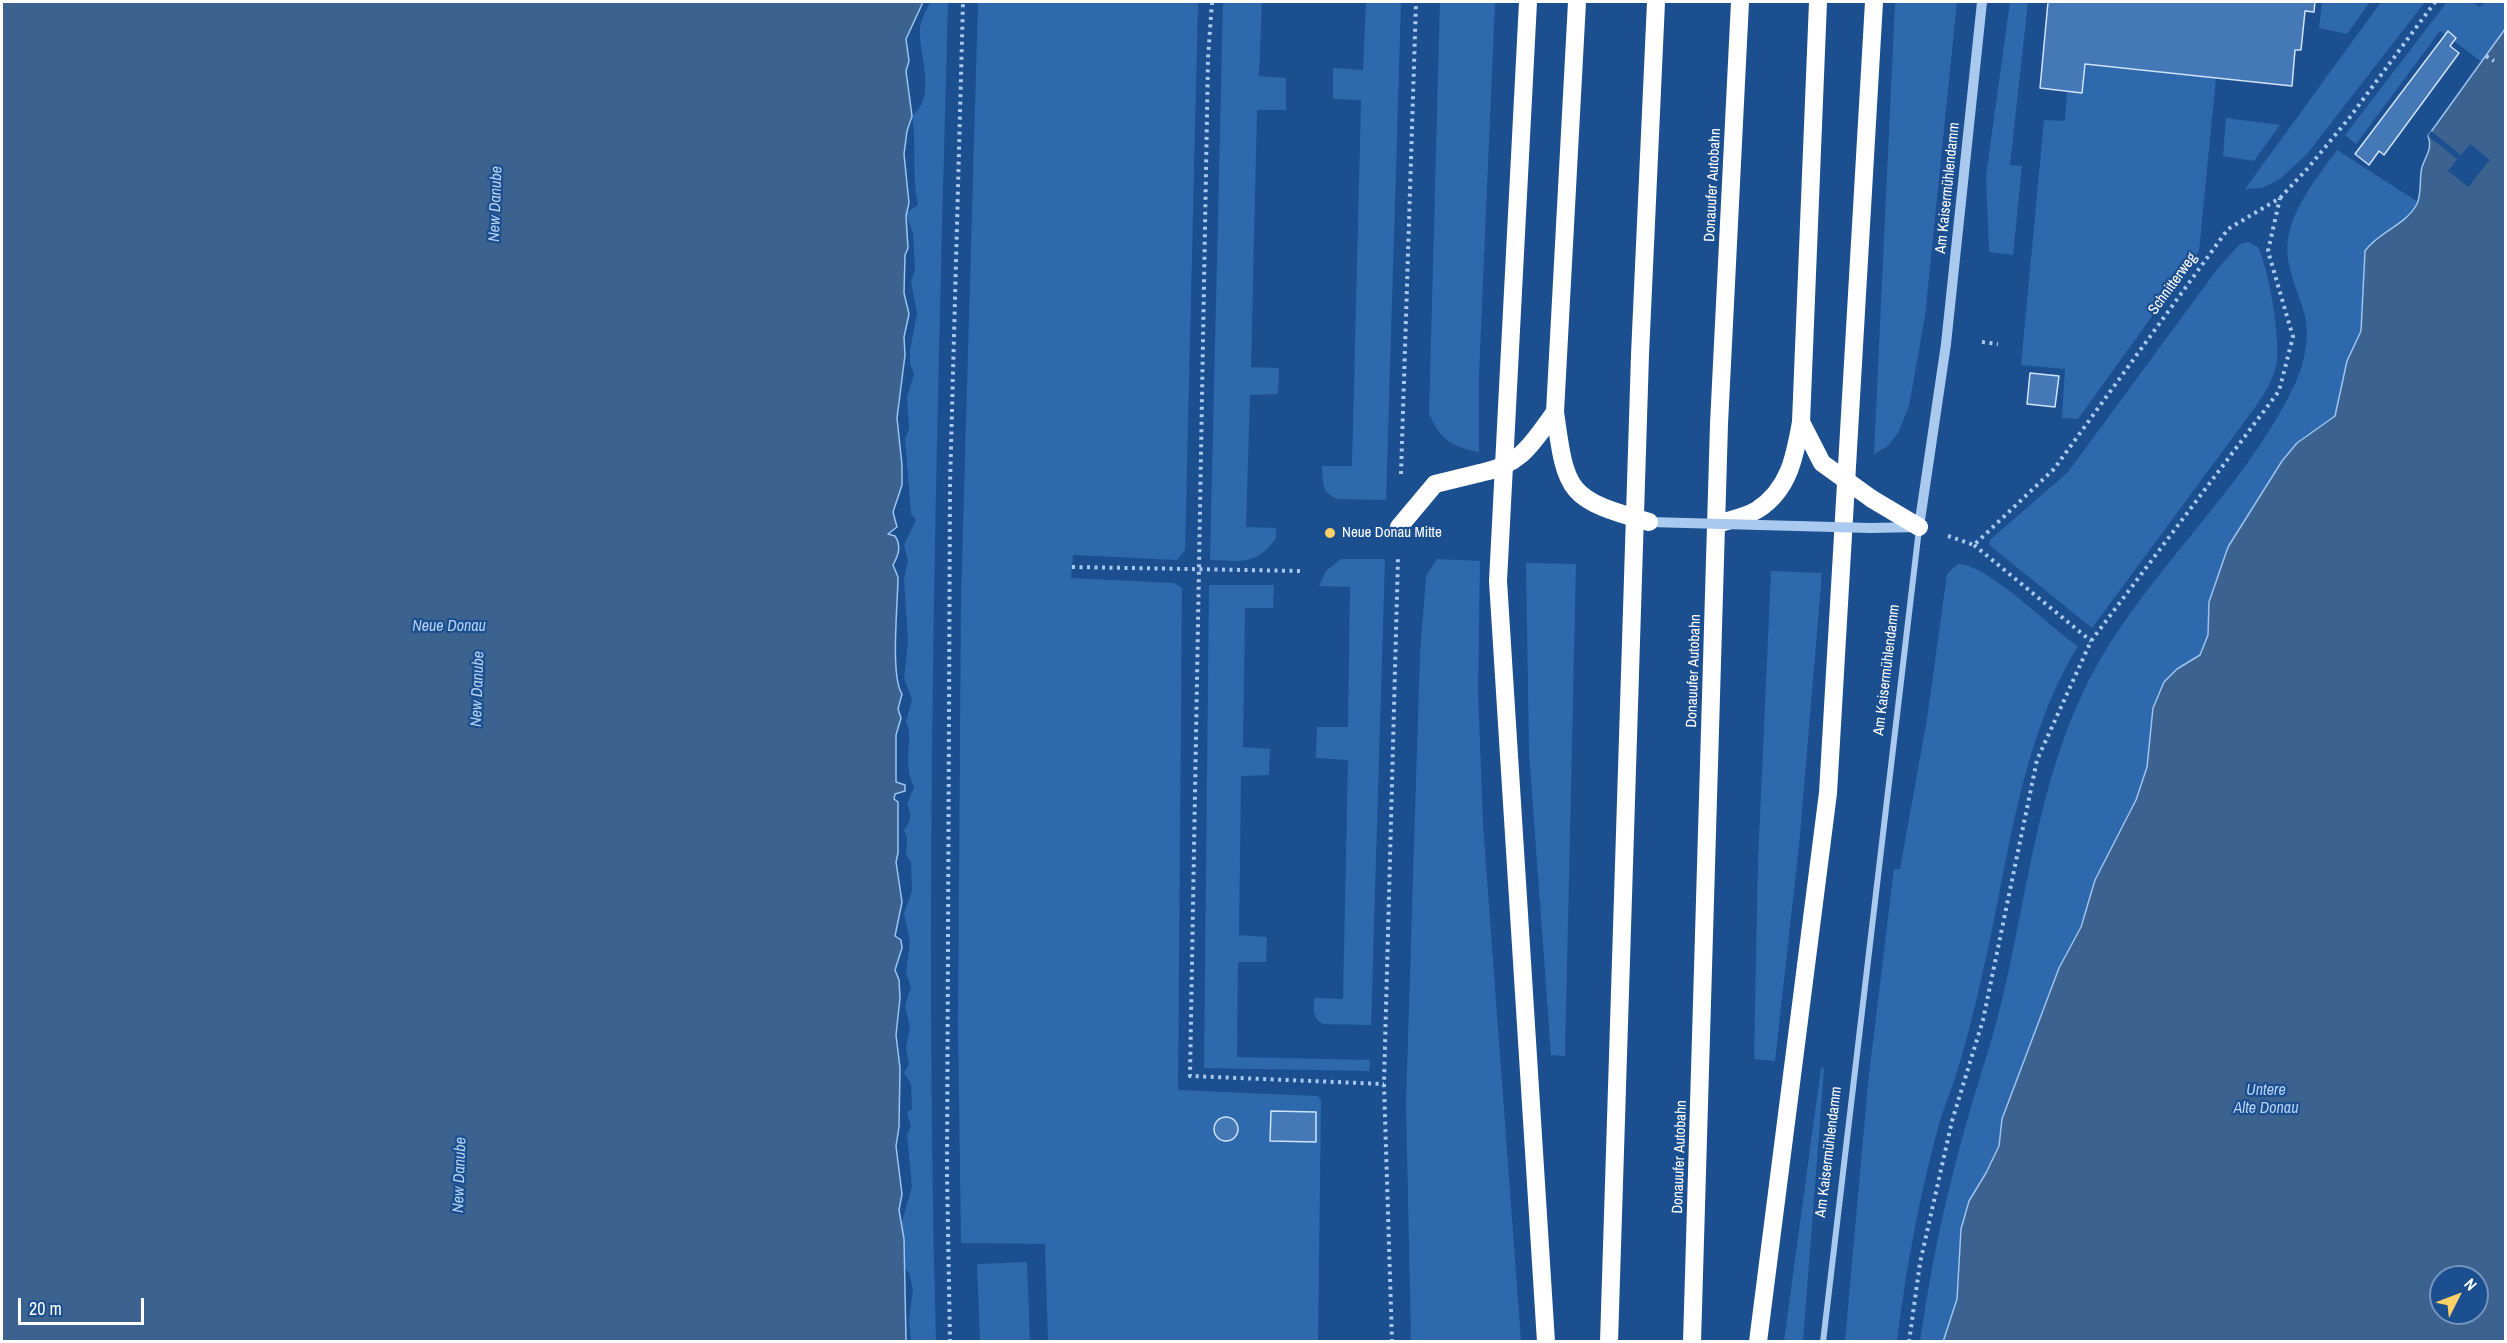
<!DOCTYPE html>
<meta charset="utf-8">
<style>
body{margin:0}
#map{position:relative;width:2507px;height:1343px;overflow:hidden;background:#1b4f8f;font-family:"Archivo Narrow",sans-serif}
canvas{display:block}
.frame{position:absolute;inset:0;border:3px solid #fff;pointer-events:none}
.north{position:absolute;left:2429px;top:1265px;width:60px;height:60px;box-sizing:border-box;background:#1b4f8f;border:2px solid #7695bc;border-radius:50%;rotate:48deg;font-size:16px;font-weight:700;line-height:24px;text-align:center;color:#fff}
.north::after{content:'';display:block;margin:auto;width:21px;height:27px;background:#ffd166;clip-path:polygon(50% 0,100% 100%,50% 72%,0 100%)}
.scale{position:absolute;left:18px;top:1298px;width:126px;height:27px;box-sizing:border-box;border:3px solid #fff;border-top:0;padding-left:8px;font-size:18px;line-height:21px;white-space:nowrap;color:#fff;-webkit-text-stroke:4px #1b4f8f;paint-order:stroke}
</style>
<div id="map">
<canvas width="2507" height="1343"></canvas>
<div class="frame"></div>
<div class="north">N</div>
<div class="scale">20 m</div>
</div>
<script>
const c = document.querySelector('canvas').getContext('2d');
c.lineJoin = 'round';
function fill(path, color) {
  c.fillStyle = color;
  c.fill(path, 'evenodd');
}
function trace(path, color, width, dash) {
  c.strokeStyle = color;
  c.lineWidth = width;
  c.lineCap = dash ? 'butt' : 'round';
  c.setLineDash(dash || []);
  c.stroke(path);
}
function drawText(font, color, halo, rows, align = 'center') {
  c.font = font + ' "Archivo Narrow",sans-serif';
  c.lineWidth = 4.5;
  c.setLineDash([]);
  c.textBaseline = 'middle';
  c.strokeStyle = halo;
  c.fillStyle = color;
  for (const [text, x, y, turn = 0] of rows) {
    c.save();
    c.translate(x, y);
    c.rotate((+turn || 0) * Math.PI / 180);
    c.textAlign = isNaN(turn) ? turn : align;
    if (halo) c.strokeText(text, 0, 0);
    c.fillText(text, 0, 0);
    c.restore();
  }
}
fill(new Path2D(`
 M930 2H948C936 448 924 895 936 1341H911L909 1321 913 1289 909 1273 904 1267 901 1225 912 1187 907 1134 911 1127 907 1112 912 1109 911 1084 904 1073 909 1064 906 1048 910 1027 905 1006 911 987 906 973 910 942 904 913 912 891 911 862 906 855 907 838 904 830C911 821 912 815 907 804L914 787C901 760 915 737 906 722L912 699 904 679 908 641 904 579 908 561 904 545 916 520 911 514 905 439 909 429 907 397 914 374 910 364V351L917 313 911 282 915 269 913 232 906 216 907 212 918 205C911 175 917 146 912 116 938 97 918 53 920 28 921 18 927 10 930 2Z
 M978 2H1198L1185 550 1177 560 1073 555 1071 578 1174 583 1182 588 1178 1090 1318 1096 1321 1101 1318 1341H1048L1045 1244 961 1243 958 1024 961 597ZM1271 1111 1315 1112V1142L1270 1141ZM1230 1116 1238 1124 1237 1134 1229 1141H1221L1213 1133 1214 1123 1222 1117Z
 M1223 2H1262L1259 76 1286 78V110H1257L1251 367 1279 368 1278 394 1250 395 1246 527 1276 528V538C1257 566 1240 561 1210 560Z
 M1366 2H1401L1386 500 1338 499C1321 493 1323 482 1322 466H1352L1361 100 1333 99V68L1363 70Z
 M1440 2H1495L1479 375V452C1452 447 1439 439 1429 413Z
 M1895 2H1957L1925 316 1909 406 1898 433 1888 446 1874 454Z
 M2010 2H2028L2010 165 2022 166 2013 255 1989 252 1986 176Z
 M2322 2H2370L2347 34 2319 28Z
 M2381 2H2425L2307 154 2280 179 2262 188 2245 189Z
 M2447 2H2472L2480 7 2485 2H2505V29L2482 62 2485 76 2461 92 2482 62 2440 31 2356 144 2345 135Z
 M2085 64 2216 78 2199 251 2078 419 2062 418 2065 369 2021 365 2044 120 2065 121 2067 91Z
 M2226 118 2280 125 2254 161 2223 156Z
 M2337 150 2418 202 2451 214 2365 251V272L2372 280 2347 405 2228 547 2209 602 2208 635 2200 655 2150 741 2147 767 2136 800 2095 880 2080 927 2059 968 2002 1119 1999 1146 1986 1173 1960 1251 1957 1299 1962 1311 1965 1341 1920 1342C1929 1277 1942 1213 1959 1150 1972 1099 1990 1050 2002 1000 2028 892 2038 780 2089 680 2144 573 2242 494 2294 386 2304 366 2310 338 2305 316 2299 292 2284 266 2288 240 2292 208 2318 176 2337 150Z
 M2248 242 2258 247C2269 270 2280 336 2277 361 2275 377 2265 393 2256 406L2092 628 1993 548 1989 544 1990 540 2068 472 2218 268 2240 244Z
 M1341 559H1385L1371 1025 1323 1024C1312 1018 1314 1009 1314 998L1343 999 1348 760 1316 758 1317 727H1348L1350 587 1319 586 1326 571Z
 M1437 559 1480 561 1478 691 1483 824 1521 1341H1411L1406 1103 1420 653 1426 576Z
 M1526 563 1576 564 1565 1056 1551 1055 1529 752Z
 M1958 564C1988 564 2050 628 2078 646 2017 746 2008 869 1981 980 1973 1014 1965 1048 1954 1081 1949 1097 1942 1112 1938 1128 1919 1198 1906 1269 1897 1341H1845L1868 1083 1894 869H1900L1927 719 1947 574Z
 M1771 571 1822 573 1799 846 1775 1061 1754 1059 1758 861Z
 M1209 585H1274L1273 608H1245L1243 747 1270 749 1269 775 1241 776 1239 935 1267 937 1266 962H1238L1237 1057 1370 1060 1369 1071 1204 1068Z
 M1821 1068 1824 1069 1803 1341H1784Z
 M1027 1262 1030 1341H980L977 1264Z`), '#2e69ad');
const water = new Path2D(`
 M2 2H923L906 39 909 61 906 71 912 116 907 131 904 154 909 203 906 216 908 248 905 255 904 293 909 314 904 337 905 355 897 418 902 465V485L893 512 897 527 888 534 895 536C902 546 898 556 893 565L898 577C898 602 890 676 902 694L898 709 901 718 896 735V782L905 785V791L895 794 894 799 898 802V853L896 862 902 902 895 936 901 940 902 948 895 970 899 980 900 998 896 1035 900 1068 899 1127 896 1146 902 1194 899 1210 904 1239 906 1341H2Z
 M2505 29V1341L1943 1342 1957 1299 1961 1229 1969 1201 1986 1173 1999 1146 2002 1119 2059 968 2081 927 2095 880 2136 800 2147 767 2153 708 2164 682 2177 669 2200 655 2208 635 2209 602 2228 547 2282 461 2297 443 2335 416 2347 361 2361 331 2365 251C2378 232 2405 226 2417 204 2422 193 2419 178 2422 167 2426 155 2433 148 2428 136ZM2441 1277H2477V1313H2441Z`);
fill(water, '#3c6290');
trace(water, '#9cc4f0', 1.5);
fill(new Path2D(`
 M2431 131 2461 155 2470 144 2490 160 2468 187 2448 171 2457 159 2428 136Z`), '#1b4f8f');
const building = new Path2D(`
 M2048 2H2315L2314 12 2305 11 2301 50H2295L2292 86 2085 64 2082 93 2040 88Z
 M2448 31 2456 38 2450 46 2459 53 2384 155 2379 151 2369 165 2355 154Z
 M2030 373 2059 376 2055 407 2027 404Z
 M1271 1111 1316 1112V1142L1270 1141Z
 M1214 1129a12 12 0 1 1 24 0a12 12 0 1 1-24 0Z`);
fill(building, '#4478b7');
trace(building, '#cfe3fa', 1.5);
trace(new Path2D(`
 M1212 2 1208 58 1190 1076 1384 1084
 M2486 56 2494 61
 M1982 342 1998 344
 M1401 474 1416 2
 M1948 536 1974 545 2054 469 2228 229 2280 198 2308 168 2350 117 2435 2
 M1974 545 2091 641
 M1072 567 1302 571
 M950 1342 947 1173 950 485 963 2
 M1392 1342 1384 1084 1398 557
 M1909 1342 1920 1263 1952 1121 1983 1020 2037 760 2091 641 2279 391 2293 337 2268 251 2280 198`), '#a9c9ee', 4, [3, 4.5]);
trace(new Path2D(`
 M1823 1342 1919 529`), '#a9c9ee', 6);
trace(new Path2D(`
 M1871 528 1919 527 1946 344 1982 2`), '#a9c9ee', 10);
trace(new Path2D(`
 M1528 2 1498 581 1546 1342
 M1555 412 1577 2
 M1872 499 1919 527
 M1717 524C1729 520 1746 517 1757 510 1789 490 1795 456 1801 422L1818 2
 M1399 527 1435 484 1480 473
 M1609 1342 1640 355 1656 2
 M1692 1342 1719 424 1740 2
 M1758 1342 1828 793 1874 2`), '#fff', 18);
trace(new Path2D(`
 M1649 522 1871 528`), '#a9c9ee', 10);
trace(new Path2D(`
 M1555 412C1566 494 1568 499 1649 522
 M1801 422 1822 463 1872 499
 M1480 473C1521 465 1532 444 1555 412`), '#fff', 18);
for (const [x, y, r, color] of [
 [1330,533,6,"#ffd166"]
]) {
  const dot = new Path2D();
  dot.arc(x, y, r, 0, 2 * Math.PI);
  c.fillStyle = color;
  c.fill(dot);
  trace(dot, '#1b4f8f', 2);
}
drawText('15px', '#fff', '#1b4f8f', [
 ["Donauufer Autobahn",1713,185,-87],
 ["Am Kaisermühlendamm",1948,188,-84],
 ["Schnitterweg",2173,284,-54],
 ["Am Kaisermühlendamm",1887,670,-83],
 ["Donauufer Autobahn",1694,671,-88],
 ["Am Kaisermühlendamm",1829,1152,-83],
 ["Donauufer Autobahn",1680,1157,-88]
]);
drawText('15px', '#fff', '#1b4f8f', [
 ["Neue Donau Mitte",1342,533]
], 'left');
drawText('italic 16px', '#b5d3f5', '#1b4f8f', [
 ["New Danube",496,204,-88],
 ["Neue Donau",449,627],
 ["New Danube",478,689,-88],
 ["Untere",2266,1091],
 ["Alte Donau",2266,1109],
 ["New Danube",460,1175,-88]
]);
</script>
